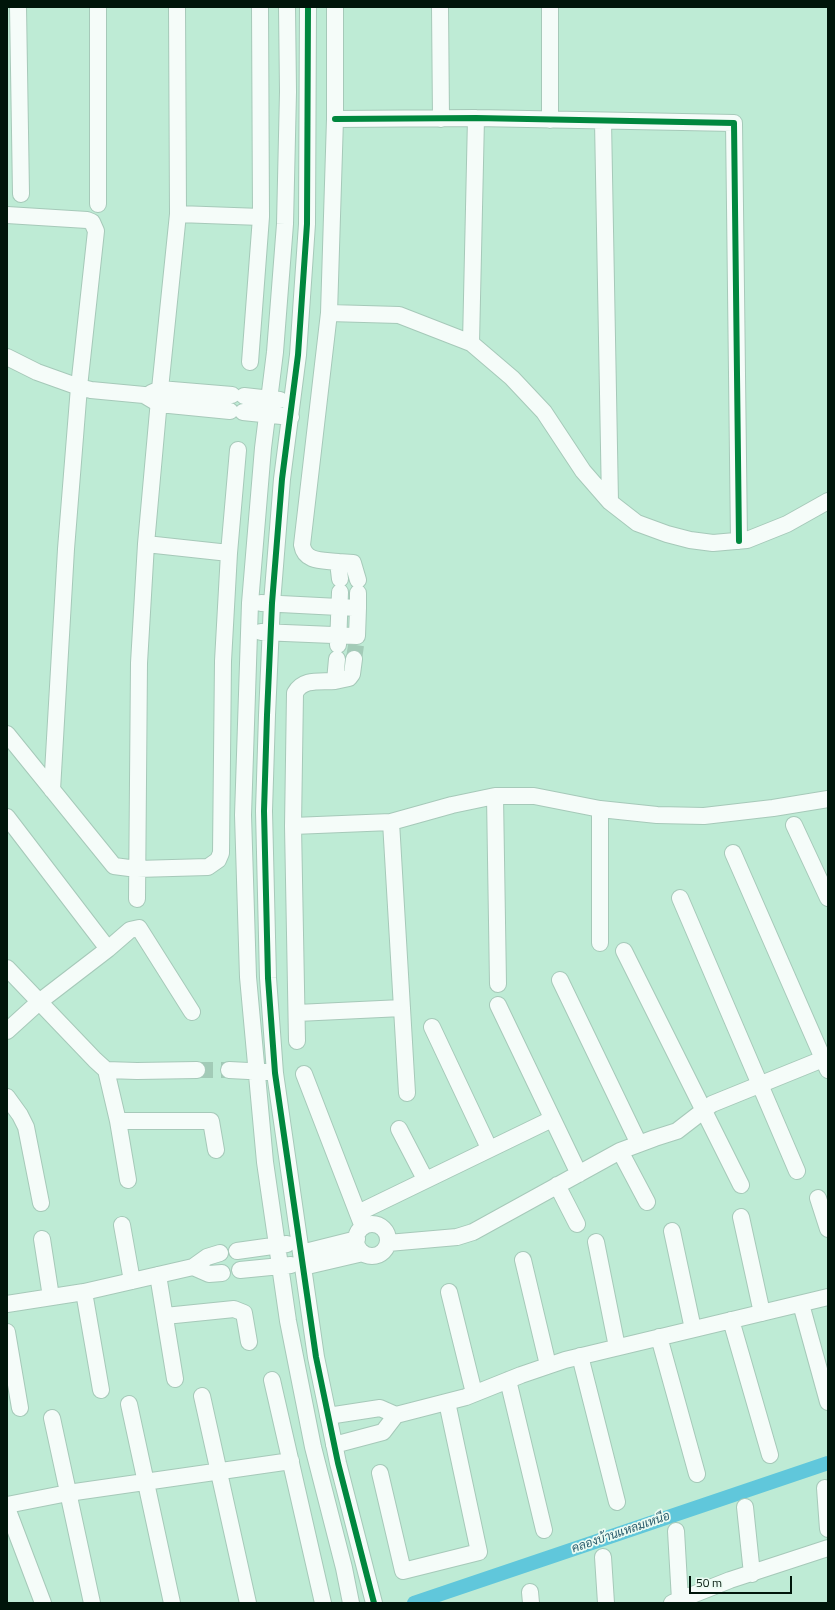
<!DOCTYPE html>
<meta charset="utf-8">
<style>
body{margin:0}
#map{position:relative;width:835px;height:1610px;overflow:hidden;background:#beebd5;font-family:"Titillium Web",sans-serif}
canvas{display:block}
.frame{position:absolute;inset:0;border:8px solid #00150a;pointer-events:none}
.scale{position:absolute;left:689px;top:1576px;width:103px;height:18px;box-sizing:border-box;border:2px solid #00150a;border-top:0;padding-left:5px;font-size:12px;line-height:14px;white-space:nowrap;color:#00150a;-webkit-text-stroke:3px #ebfbf2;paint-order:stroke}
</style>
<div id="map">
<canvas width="835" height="1610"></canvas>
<div class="frame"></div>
<div class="scale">50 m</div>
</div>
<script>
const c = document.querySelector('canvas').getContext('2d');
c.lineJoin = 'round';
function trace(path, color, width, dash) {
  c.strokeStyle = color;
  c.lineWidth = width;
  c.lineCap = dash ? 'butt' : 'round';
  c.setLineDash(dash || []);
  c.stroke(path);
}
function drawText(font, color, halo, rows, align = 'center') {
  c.font = font + ' "Titillium Web",Sarabun,sans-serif';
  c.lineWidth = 3.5;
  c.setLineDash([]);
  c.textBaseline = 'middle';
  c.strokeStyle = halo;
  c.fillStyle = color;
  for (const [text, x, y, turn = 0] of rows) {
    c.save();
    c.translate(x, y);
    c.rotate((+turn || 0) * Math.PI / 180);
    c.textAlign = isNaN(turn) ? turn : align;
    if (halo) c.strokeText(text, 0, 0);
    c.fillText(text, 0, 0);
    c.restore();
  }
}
trace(new Path2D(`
 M414 1603 828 1463`), '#60c7db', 14);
trace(new Path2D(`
 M354 659 356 645
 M197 1070H229`), '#a2cbb7', 16, [16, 8]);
const minor = new Path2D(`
 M18 7 21 194
 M287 7 288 92 285 224 275 352 263 448 250 603 243 815 248 977 265 1162 288 1321 313 1447 344 1568 351 1603
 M308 7 307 224 298 355 282 479 272 603 267 715 264 811 268 978 275 1073 316 1357 338 1463 374 1603
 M335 7V119L329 313 302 545C305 563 324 560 338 562
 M440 7 441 119
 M550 7V120
 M335 119 476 118 734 123 739 541
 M603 121 610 502
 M98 204V7
 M178 214 261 217
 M7 215 87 220 92 222 96 231 79 387 66 549 52 790
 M329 313 399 315 471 343 476 118
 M471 343 512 378 544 412 583 471 610 502 637 523 667 534 690 540 713 543 747 540 787 524 828 501
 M7 357 37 372 79 387 91 390 144 395 159 404 230 411
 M250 362 261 217 260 7
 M151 393 160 389 232 395
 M244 396 280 400
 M243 412 291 417
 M146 544 229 553
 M340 579 338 562 353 563 358 580
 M358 593V608
 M261 632 357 636 358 608 261 603
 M338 645 340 592
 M337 659 335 681 349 678 352 674 354 659
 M335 681C320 682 303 678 295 693L293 826 391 822 452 805 495 796H534L600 809 657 815 704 816 773 808 828 799
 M7 734 114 866 137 869 208 867 218 860 221 853 223 661 229 553 238 450
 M495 796 498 984
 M600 809V943
 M7 817 108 949
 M391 822 407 1093
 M794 825 828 898
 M293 826 297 1041
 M733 853 828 1070
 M680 898 797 1171
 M137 899 139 663 146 544 160 389 178 214 177 7
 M624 951 741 1185
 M7 968 95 1060 106 1070 137 1071 197 1070
 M560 980 639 1144
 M498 1005 579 1174
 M297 1013 402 1008
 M432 1027 489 1148
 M7 1031 39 1002 108 949 130 930 139 928 192 1012
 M106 1070 118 1121 128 1180
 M229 1070 268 1072
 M304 1074 363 1227
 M7 1097 20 1115 26 1127 41 1203
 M118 1121H211L216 1150
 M399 1129 425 1179
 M620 1151 647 1202
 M557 1185 577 1224
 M818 1198 828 1229
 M358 1213 552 1119
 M741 1217 762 1313
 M356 1240a16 16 0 1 1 32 0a16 16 0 1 1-32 0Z
 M122 1225 132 1281
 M672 1231 693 1329
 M42 1239 51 1297
 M596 1242 617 1347
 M388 1243 457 1237 473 1232 620 1151 655 1138 677 1131 712 1104 828 1057
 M237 1251 287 1244
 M301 1253 357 1239
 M523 1260 548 1365
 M193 1267 209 1274 222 1273
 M303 1267 363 1253
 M240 1270 291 1265
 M158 1275 175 1379
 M84 1292 101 1390
 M449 1292 474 1393
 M7 1304 84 1292 193 1267 207 1257 220 1253
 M801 1304 828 1402
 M165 1316 234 1309 244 1313 249 1342
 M731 1320 770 1455
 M7 1332 20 1408
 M659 1337 697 1474
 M580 1356 617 1502
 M272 1380 323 1603
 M508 1380 544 1530
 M202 1396 248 1603
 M129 1404 172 1603
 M396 1415 466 1397 521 1375 565 1360 828 1297
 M328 1416 380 1408 396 1415 383 1432 334 1445
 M52 1418 92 1603
 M380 1473 403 1571 479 1552 447 1402
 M825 1488 828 1529
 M7 1505 68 1493 291 1461
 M745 1507 752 1574
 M7 1508 43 1603
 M676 1531 680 1600
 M603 1557 606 1603
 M530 1592 531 1603
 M672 1603 730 1580 828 1548`);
trace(minor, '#a6c9b9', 18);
trace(minor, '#f5fcf9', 16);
trace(new Path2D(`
 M308 7 307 224 298 355 282 479 272 603 267 715 264 811 268 978 275 1073 316 1357 338 1463 374 1603
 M335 119 476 118 734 123 739 541`), '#00873e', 6);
drawText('italic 12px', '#285a6b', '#ebfbf2', [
 ["คลองบ้านแหลมเหนือ",621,1533,-19]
]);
</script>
